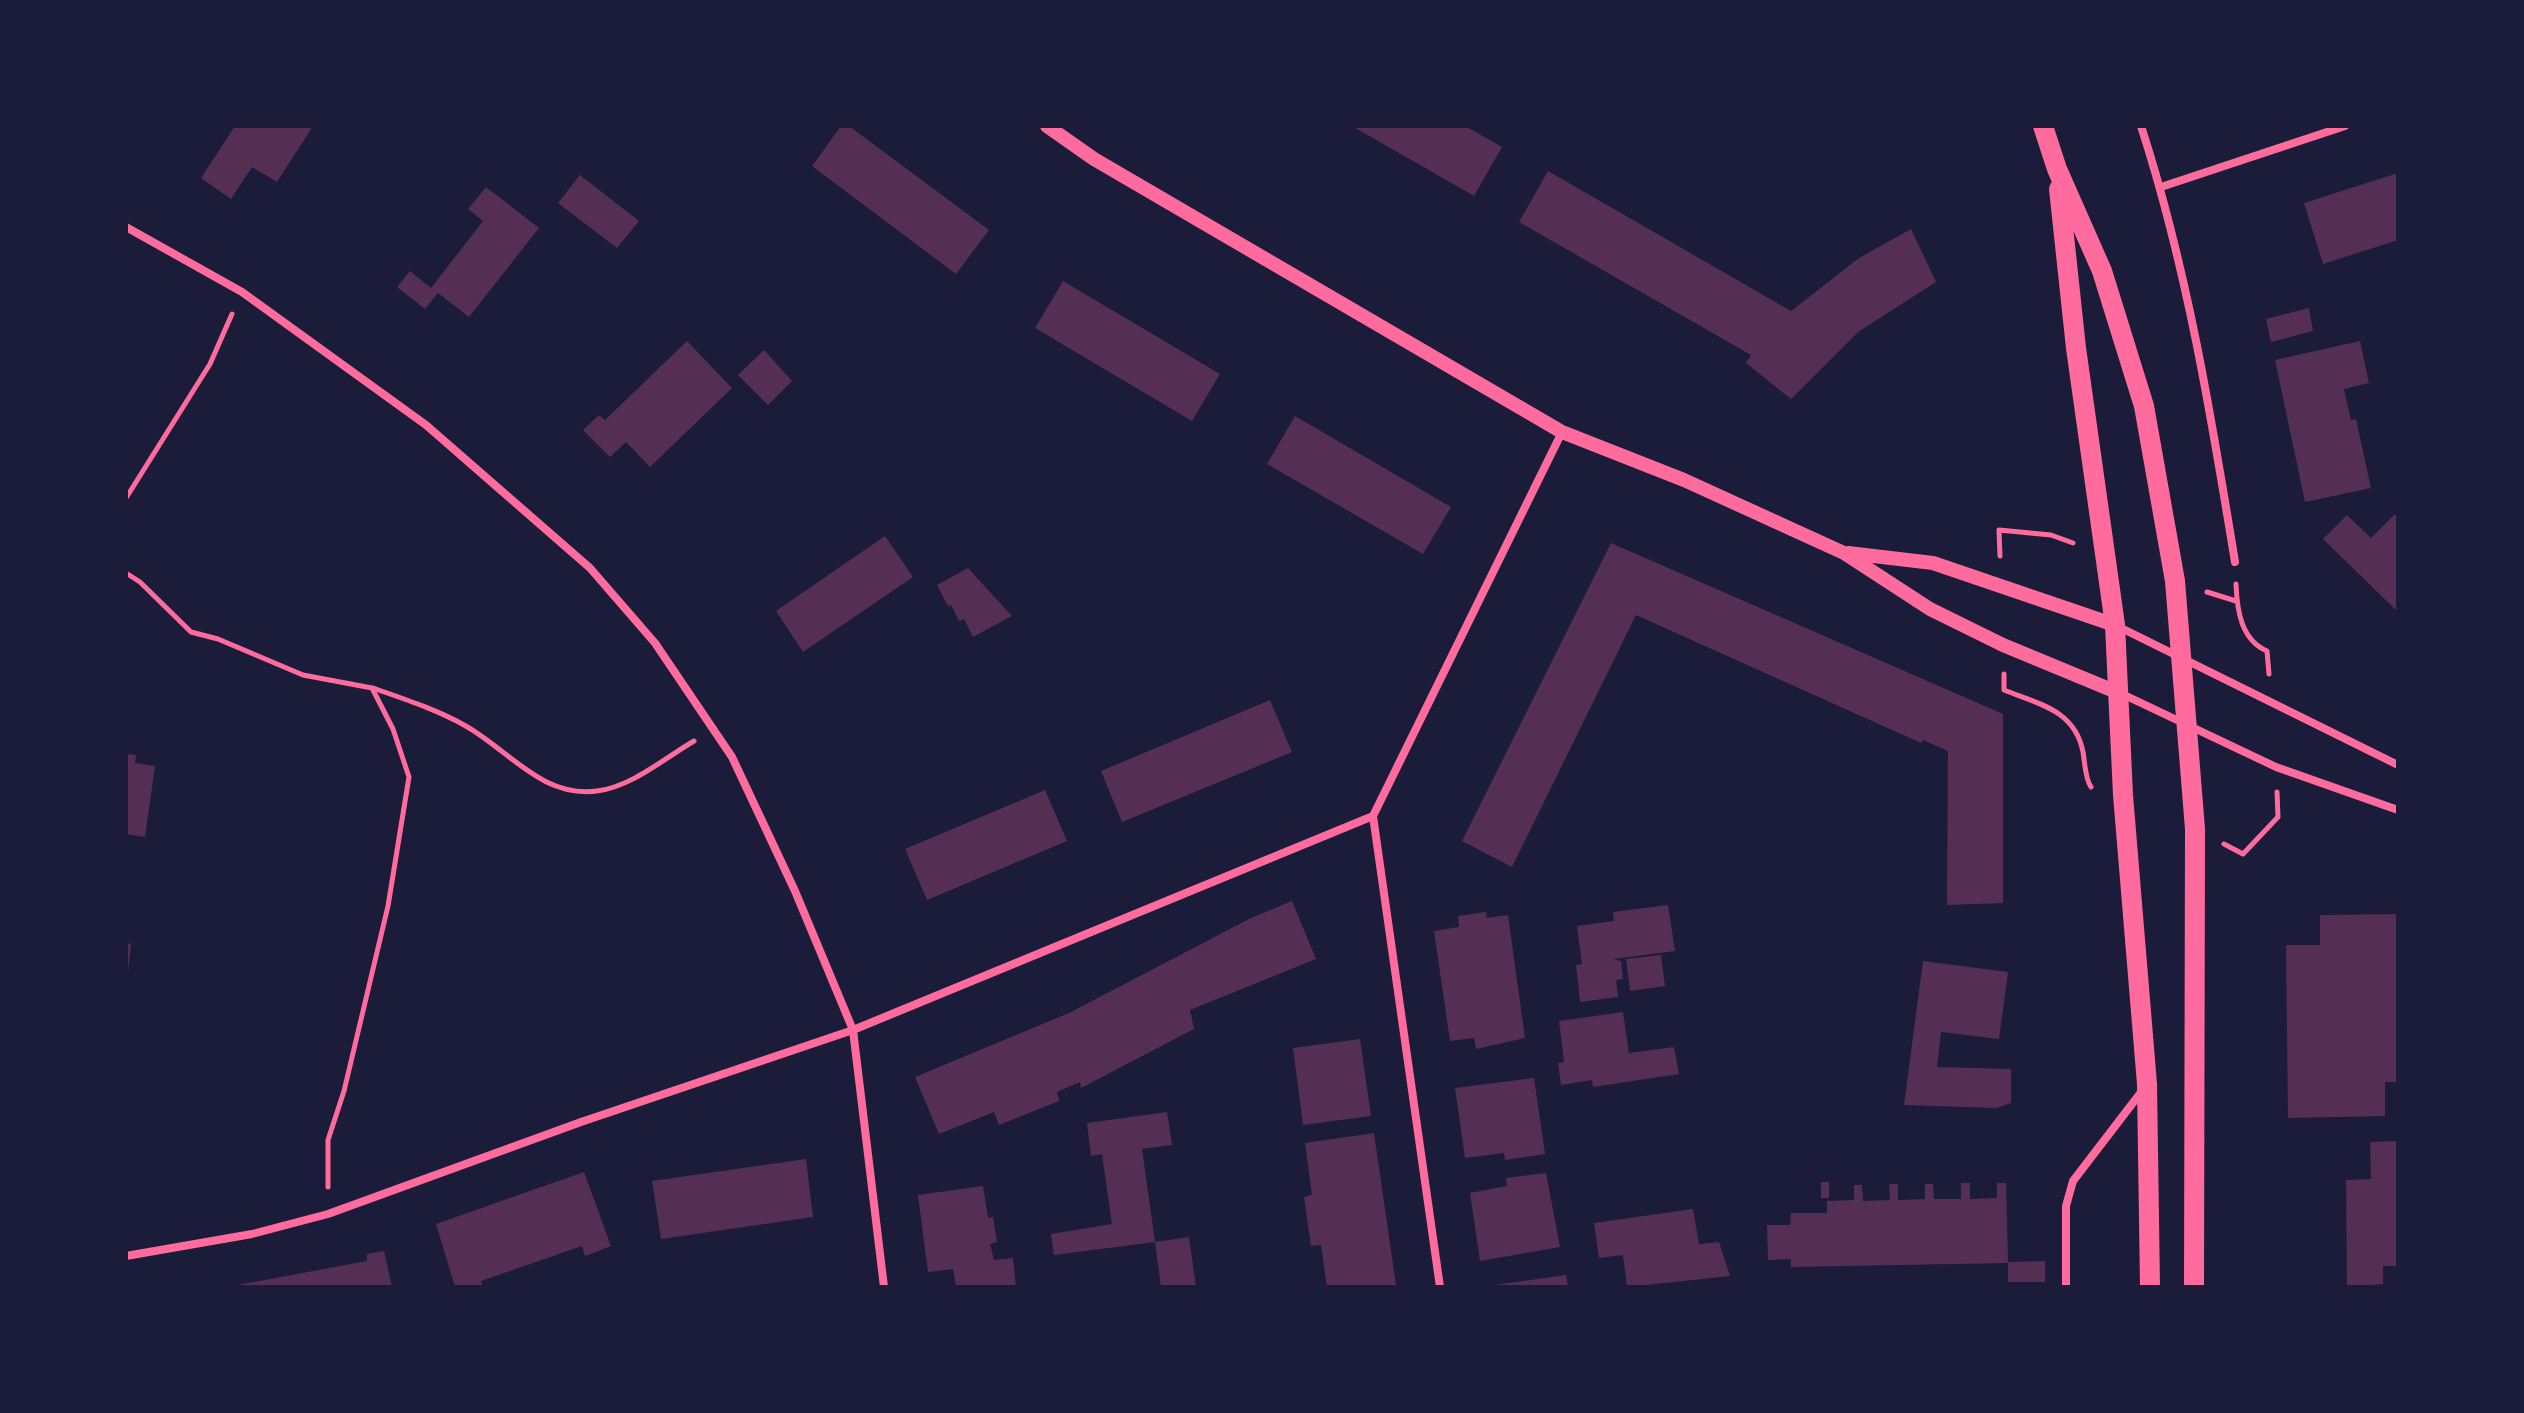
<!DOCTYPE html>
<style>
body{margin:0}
#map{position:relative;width:2524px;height:1413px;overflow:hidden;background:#1b1b3a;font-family:Poppins,sans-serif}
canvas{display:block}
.frame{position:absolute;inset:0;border:128px solid #1b1b3a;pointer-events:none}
</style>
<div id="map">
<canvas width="2524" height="1413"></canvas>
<div class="frame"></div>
</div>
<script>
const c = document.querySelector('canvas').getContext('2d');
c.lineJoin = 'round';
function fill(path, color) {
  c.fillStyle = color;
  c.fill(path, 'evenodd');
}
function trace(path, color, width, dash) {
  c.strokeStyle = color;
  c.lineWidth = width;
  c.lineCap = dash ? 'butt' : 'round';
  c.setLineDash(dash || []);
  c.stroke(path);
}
fill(new Path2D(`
 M235 126H313L277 182 252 167 231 199 201 178Z
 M841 126H849L989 230 956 274 812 166Z
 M1352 126H1465L1502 147 1474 196Z
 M1548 171 1791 311 1859 258 1911 229 1936 282 1858 332 1791 399 1746 363 1751 355 1519 222Z
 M2398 173V240L2323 264 2304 203Z
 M580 175 639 221 617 248 558 203Z
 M486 187 539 228 469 317 438 293 425 309 397 287 410 271 431 288 483 221 468 209Z
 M1063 281 1220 374 1192 421 1035 328Z
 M2309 308 2313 331 2271 342 2266 319Z
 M687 341 732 388 650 467 626 442 610 457 583 430 599 415 605 420Z
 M2360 341 2369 383 2344 389 2351 420 2356 419 2371 488 2305 502 2275 360Z
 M764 350 792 381 768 405 738 375Z
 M1295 416 1451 507 1423 554 1267 464Z
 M2395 514 2398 517V612L2323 539 2347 515 2371 538Z
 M885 536 913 577 803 652 776 611Z
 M1611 543 2003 714V903L1947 905 1948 751 1923 740 1921 743 1636 615 1512 867 1462 841Z
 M968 568 1012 616 973 637 964 619 959 621 951 605 948 606 937 585Z
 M1270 700 1292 752 1122 822 1101 771Z
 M126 754 136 755 135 763 155 766 145 837 126 834Z
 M1045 790 1067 841 927 900 905 849Z
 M1292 901 1316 959 1190 1010 1194 1029 1081 1088 1080 1082 1057 1092 1059 1101 999 1125 994 1112 939 1134 915 1077 1069 1013 1251 918Z
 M1668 905 1675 951 1613 959 1621 961 1623 979 1616 980 1618 997 1580 1002 1576 965 1582 964 1577 926 1614 921 1613 912Z
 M1486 912 1487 918 1508 915 1525 1038 1476 1049 1474 1038 1450 1041 1434 931 1459 927 1458 916Z
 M2398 914V1082H2385V1116L2288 1118 2286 945H2320V915Z
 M126 943 131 944 128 971H126Z
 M1661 955 1665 986 1630 991 1626 959Z
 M1923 961 2008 972 1999 1039 1941 1032 1937 1067 2011 1069V1103L1996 1108 1904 1105Z
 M1623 1012 1629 1053 1674 1047 1679 1074 1593 1087 1592 1080 1561 1085 1558 1063 1564 1062 1559 1021Z
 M1360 1039 1371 1116 1303 1125 1293 1048Z
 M1534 1078 1545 1154 1505 1160 1504 1153 1465 1158 1455 1088Z
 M1167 1112 1172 1145 1142 1149 1155 1242 1054 1255 1051 1234 1112 1224 1102 1154 1091 1156 1087 1123Z
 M1374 1133 1396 1285 1327 1287 1321 1245 1311 1246 1304 1197 1312 1195 1305 1143Z
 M2398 1141V1266H2383V1284L2347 1287 2346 1180 2371 1179 2370 1142Z
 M806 1159 813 1217 661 1239 652 1181Z
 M584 1172 611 1246 585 1256 582 1246 481 1281 483 1287H455L436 1224Z
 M1546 1173 1560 1247 1480 1261 1470 1193 1507 1186 1506 1178Z
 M1821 1182H1829V1198H1821Z
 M1961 1183H1970V1199L1997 1198V1183H2006L2008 1262 2045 1261V1282H2008V1263L1791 1267V1259L1768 1260 1767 1225H1790L1791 1213H1827V1201L1854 1200V1185H1862L1863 1201 1890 1200 1889 1184H1898V1200L1925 1199V1184H1933L1934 1199H1961Z
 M983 1186 988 1218 993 1217 997 1242 990 1244 994 1260 1013 1258 1016 1287H956L953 1269 928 1272 918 1195Z
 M1693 1209 1699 1244 1719 1242 1730 1276 1627 1287 1623 1255 1599 1258 1594 1223Z
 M1189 1237 1196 1287H1161L1155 1242Z
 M384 1251 392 1287H227L367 1261V1254Z
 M1566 1275 1568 1287H1495V1285Z`), '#542f53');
trace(new Path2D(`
 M126 498 210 364 232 314
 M2000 556 1999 530 2051 535 2073 543
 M126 573 140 582 191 632 218 639 303 675 372 688 393 729 409 777 388 906 344 1091 328 1140V1187
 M2236 584C2237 610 2241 640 2267 651L2269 674
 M2207 592 2236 601
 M2004 674V690C2039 704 2075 710 2083 752 2085 763 2085 779 2091 787
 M373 688C404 699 435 709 464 725 508 749 541 798 597 791 631 787 665 758 694 741
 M2224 844 2243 854 2278 817 2277 792`), '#ff6b9d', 5);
trace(new Path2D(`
 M2141 126C2187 268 2211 415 2235 562
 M2161 187 2345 126
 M126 227 242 292 426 425 590 568 655 643 732 757 795 891 853 1030 884 1287
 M2115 625 2398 765
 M2120 693 2276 767 2398 810
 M1373 816 1440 1287
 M126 1256 252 1234 328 1214 581 1122 853 1030 1373 816 1562 432
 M2066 1287V1206L2073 1181 2142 1091`), '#ff6b9d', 8);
trace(new Path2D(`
 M1047 126 1094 159 1562 432 1684 480 1844 553 1930 609 2003 645 2119 693
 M1848 553 1933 563 2115 625`), '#ff6b9d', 14);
trace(new Path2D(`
 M2043 126 2057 169 2102 271 2144 406 2175 581 2195 829 2194 1287
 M2059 189 2076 348 2115 625 2123 795 2147 1084 2150 1287`), '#ff6b9d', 20);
</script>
